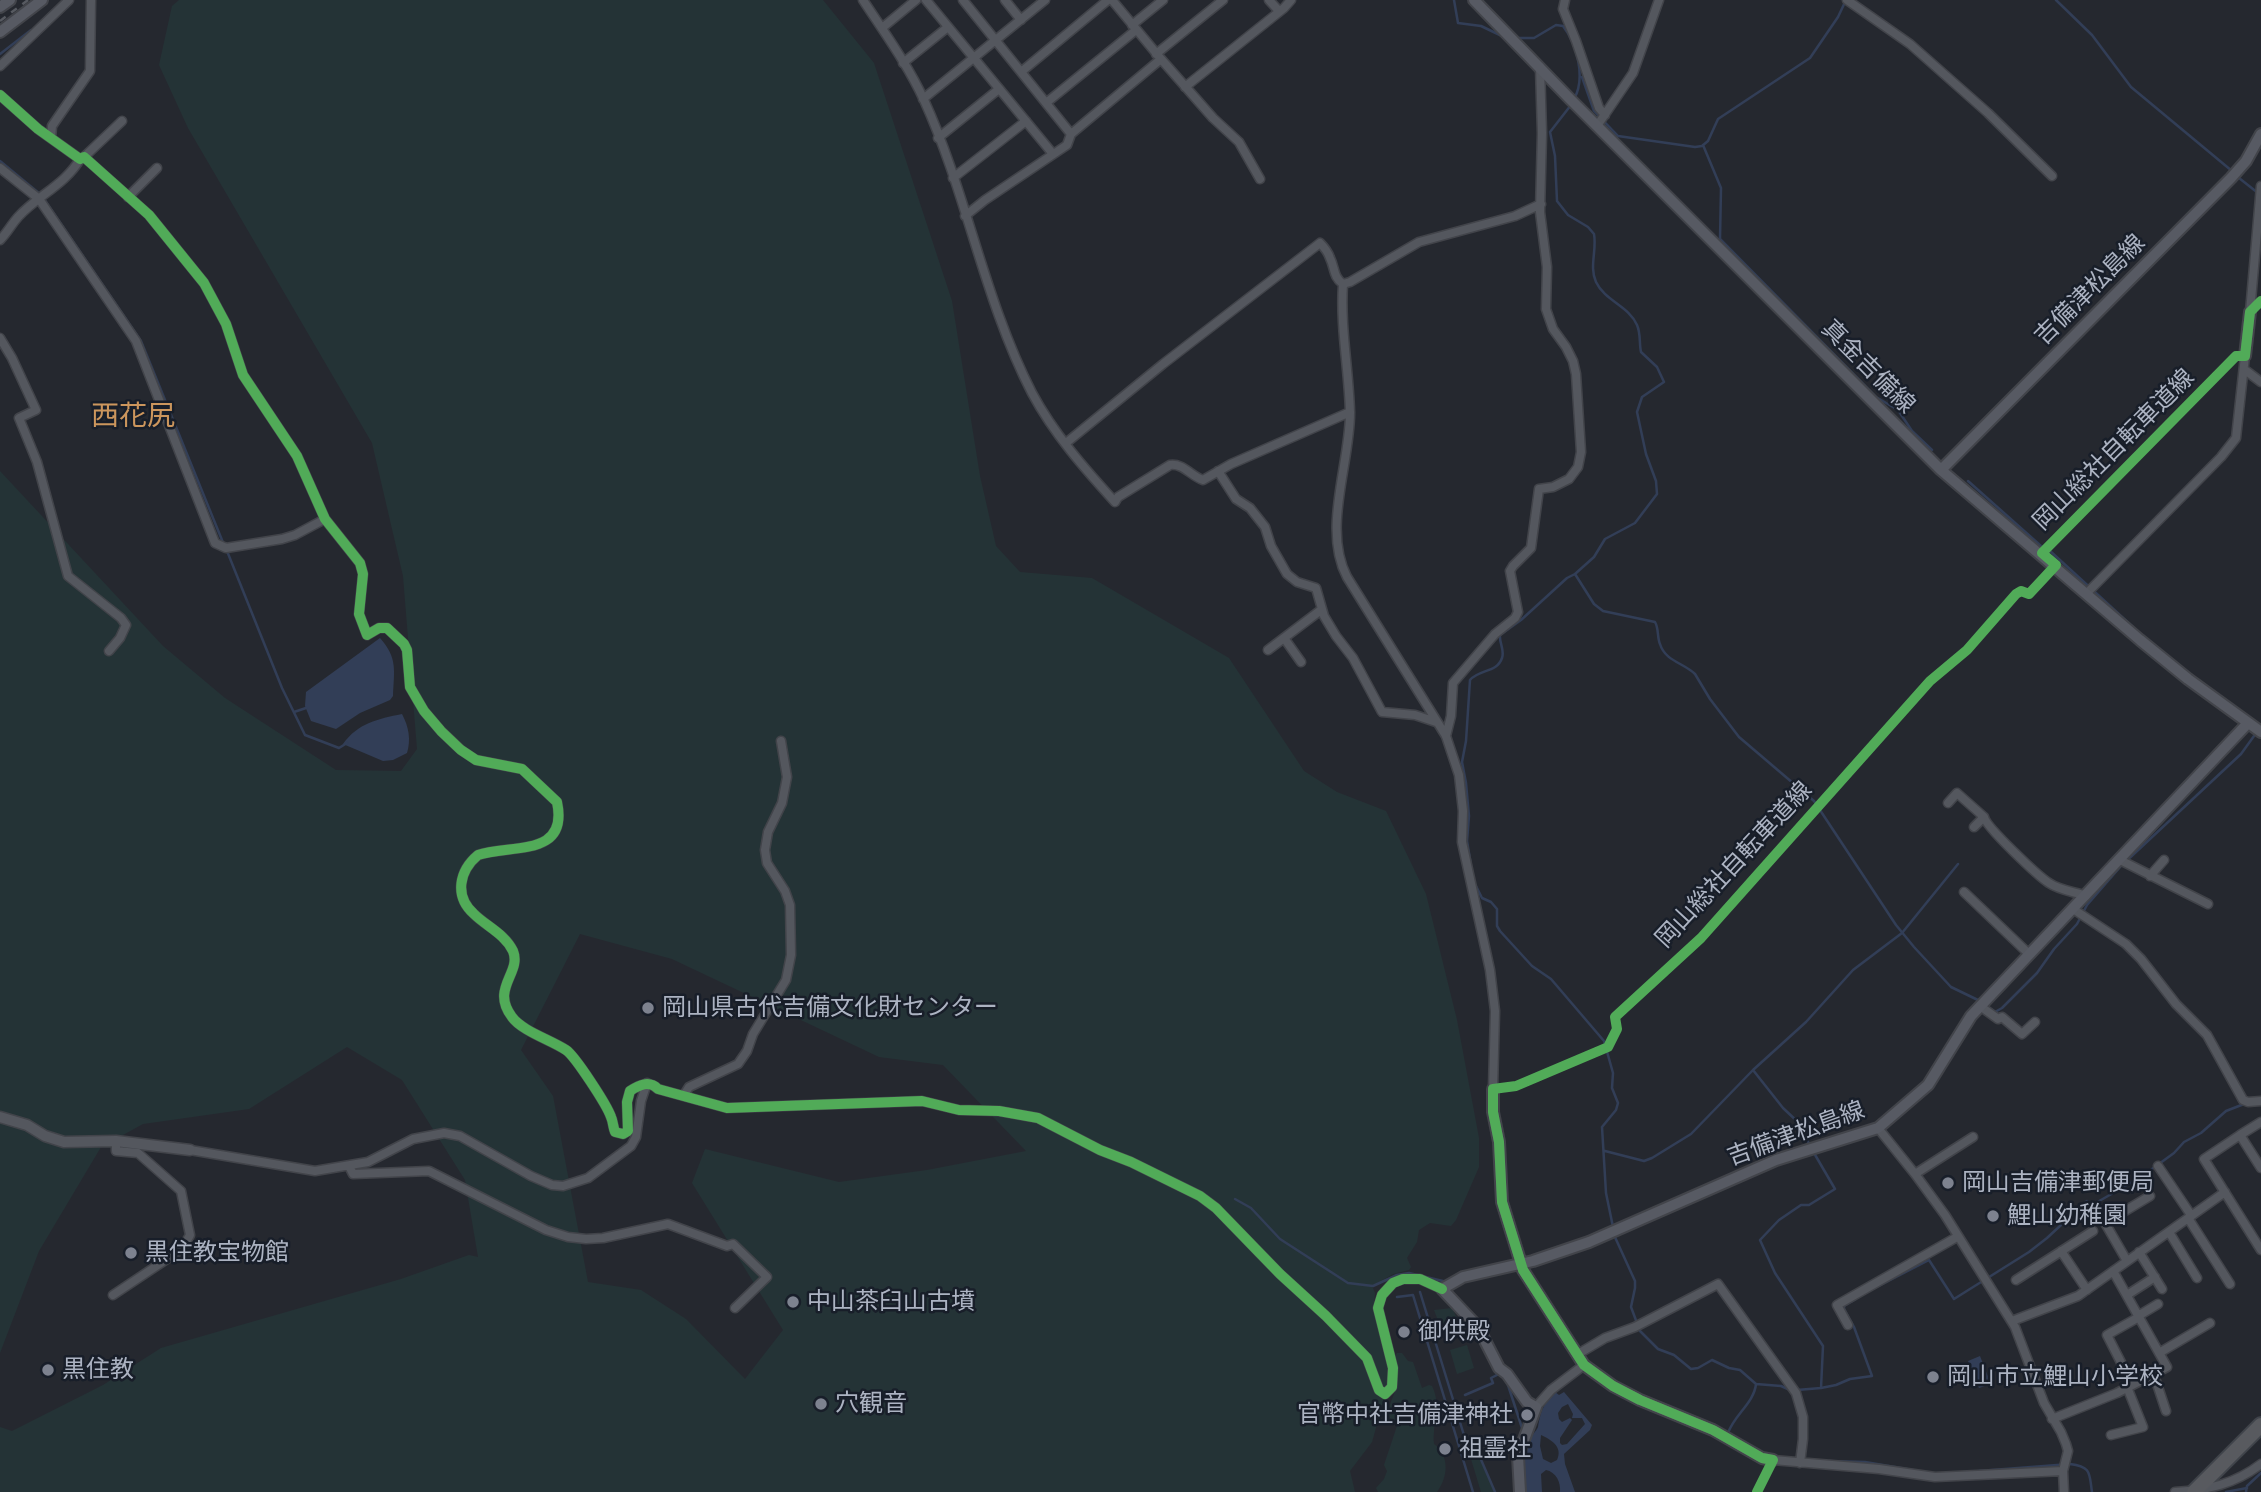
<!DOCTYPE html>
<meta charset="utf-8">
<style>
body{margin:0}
canvas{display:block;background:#25282f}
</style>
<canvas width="2261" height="1492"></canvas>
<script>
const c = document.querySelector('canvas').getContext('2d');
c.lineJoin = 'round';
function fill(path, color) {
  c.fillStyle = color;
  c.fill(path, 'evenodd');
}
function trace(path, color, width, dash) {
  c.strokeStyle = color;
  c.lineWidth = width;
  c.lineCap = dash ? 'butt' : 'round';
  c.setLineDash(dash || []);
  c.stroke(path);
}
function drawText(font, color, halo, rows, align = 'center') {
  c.font = font + ' "Work Sans","Noto Sans JP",sans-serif';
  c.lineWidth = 5;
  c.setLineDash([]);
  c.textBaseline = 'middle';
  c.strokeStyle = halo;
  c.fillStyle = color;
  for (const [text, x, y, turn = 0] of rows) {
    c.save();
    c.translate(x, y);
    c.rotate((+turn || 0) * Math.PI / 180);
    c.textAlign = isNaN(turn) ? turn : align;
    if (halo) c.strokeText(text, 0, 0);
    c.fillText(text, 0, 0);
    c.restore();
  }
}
fill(new Path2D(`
 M179 0H823L874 63 952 301 980 476 996 546 1020 572 1092 578 1229 658 1304 771 1337 792 1386 811 1426 894 1457 1020 1479 1138V1167L1456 1220 1451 1226 1430 1223 1419 1230 1417 1242 1407 1258 1411 1267 1409 1270 1393 1274 1372 1286 1375 1293 1374 1307 1389 1365V1381L1372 1442 1350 1471 1355 1492H0V1427L12 1431 103 1385 161 1348 401 1279 469 1255 478 1257 465 1180 402 1080 347 1047 249 1109 143 1124 101 1147 39 1251 0 1353V471L163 646 225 698 336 770 401 771 417 749 403 576 372 443 188 128 159 65 172 6ZM580 934 672 959 879 1057 943 1065 1026 1151 927 1170 839 1182 705 1149 692 1183 783 1330 745 1379 686 1319 641 1290 588 1282 553 1096 521 1050Z
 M1452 1308 1461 1326 1443 1334 1434 1310Z
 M1467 1345 1474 1368 1457 1374 1450 1350Z
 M1397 1353H1402L1408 1361 1413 1362 1422 1388 1429 1385 1432 1386C1442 1406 1432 1424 1434 1444 1450 1456 1448 1477 1437 1492H1378L1376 1488 1384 1479 1387 1471 1384 1465 1398 1423H1393C1383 1410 1394 1399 1397 1385 1398 1377 1397 1364 1395 1356Z
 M1479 1456 1494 1492H1481L1471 1459Z`), '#243336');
fill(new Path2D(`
 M380 638C398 658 394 671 393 696L390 700 360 713 336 729 311 721 305 706 306 692Z
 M402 714C409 727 411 740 407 753L393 760 383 761 343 744C358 723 378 719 402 714Z
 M1980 1356 1991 1384 1979 1388 1968 1361Z
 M1555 1392 1559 1395 1564 1392 1592 1425 1590 1430 1564 1454 1565 1464 1575 1492H1560C1561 1482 1556 1472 1546 1470L1541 1474 1542 1492H1525C1524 1473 1522 1458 1529 1441 1531 1435 1536 1432 1538 1427 1541 1410 1543 1405 1555 1392ZM1568 1404 1573 1414 1572 1418H1582L1585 1424 1567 1444 1562 1445 1560 1443V1438L1572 1420 1570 1418 1562 1422 1559 1419 1558 1413 1562 1407ZM1541 1435C1552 1440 1563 1447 1557 1460L1551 1463 1543 1459 1540 1446Z`), '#323e57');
trace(new Path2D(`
 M1454 0 1458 23 1481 26 1504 37
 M2056 0 2092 35 2131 87 2232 171
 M1518 38H1534L1556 25 1563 26C1577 44 1586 78 1574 99
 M0 54 31 30
 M1582 77 1594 111 1618 136 1695 147 1702 146 1708 141 1718 119 1810 58 1838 17 1846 0
 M1571 105 1550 132 1555 156 1557 201 1568 215 1588 227 1594 234C1597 250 1589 267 1596 282 1605 301 1629 306 1637 325 1641 334 1639 343 1641 352L1657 367 1664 382 1642 397 1637 412 1646 454 1656 481 1657 494 1635 523 1605 539 1594 557 1575 574 1594 604 1603 611 1655 622C1659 629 1657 637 1660 644 1665 661 1684 663 1695 674L1710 699 1739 737 1814 801 1896 925 1914 947 1951 987 1980 1001
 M1703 145 1721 188 1720 239 1876 397 1898 410 1912 431 1932 450
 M0 161 40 194
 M2239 178 2258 193
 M44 199 141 341 224 545
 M1968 481 2041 546 2049 550 2133 627
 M227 551 282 688 305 735 339 748 347 743
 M294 712 306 708
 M1471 865 1467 841 1469 816 1466 783 1462 762 1466 741 1470 680C1479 669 1497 673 1502 658 1505 650 1499 643 1500 635L1521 620 1567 578 1575 574
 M1474 882 1482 898 1491 902 1497 909V926L1500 931 1532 966 1551 979 1604 1041 1613 1073 1612 1088 1618 1103 1616 1110 1602 1127 1606 1193 1613 1227
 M1987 1006 1995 1012 2002 1008 2037 973 2054 949 2077 924 2087 905 2121 866 2241 754 2254 736
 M1753 1070 1783 1108 1800 1124 1809 1144
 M1605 1151 1644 1161 1652 1158 1691 1134 1753 1070 1806 1022 1853 970 1902 933 1958 864
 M1235 1199 1251 1208 1280 1239 1348 1283 1373 1286 1397 1275 1409 1273 1447 1282
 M1614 1235 1635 1281V1288L1631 1307 1640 1331 1658 1349 1674 1355 1691 1369 1698 1368 1712 1360 1729 1368 1740 1370 1756 1384C1754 1403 1734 1415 1728 1433
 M1871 1290 1929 1260 1954 1299 2029 1252 2047 1238 2087 1201 2092 1208 2094 1204 2141 1177 2174 1153 2184 1142 2201 1133 2226 1111 2244 1104
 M1420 1292 1471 1458 1479 1455 1495 1492
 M1397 1297 1413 1295 1473 1492
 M1484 1328 1494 1347
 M1507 1382 1522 1428V1433
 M1756 1384 1781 1386 1790 1390
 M1821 1388 1836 1385 1850 1379 1872 1376 1854 1327 1844 1309V1306L1856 1299
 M1797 1390 1821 1388 1823 1346 1775 1273 1760 1240 1779 1220 1801 1205H1809L1835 1189 1814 1153
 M1465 1395 1493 1383 1491 1378 1497 1375 1494 1369
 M1826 1461 1865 1462 1913 1470
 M1979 1471 2070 1464C2092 1467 2089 1473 2092 1492
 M2226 1492 2247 1488
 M2246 1492 2247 1486 2261 1473`), '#323e57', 2.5);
const minor = new Path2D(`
 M863 0C884 32 908 65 924 100 967 194 984 300 1032 393 1054 434 1084 468 1115 502L1118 497 1170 465C1183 463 1191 476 1203 480L1231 464 1350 412
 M926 0 1053 154
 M963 0 1071 134
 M1005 0 1021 20
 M1269 0 1279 11
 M1565 0 1563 9 1576 41 1599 108 1605 115
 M1847 0 1910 44 1988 113 2052 176
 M1132 25 1163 0
 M882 28 916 0
 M1156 54 1223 0
 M1161 59 1213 118 1239 142 1260 179
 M903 63 948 27
 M0 66 69 0
 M1021 72 1108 0
 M1185 87 1284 8 1291 0
 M0 95 38 129 80 159 84 157 149 215 204 283 226 324 243 375 297 456 325 519 360 563 363 574 359 614 367 635 379 628H387L404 644 407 650 410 687 424 711 441 731 461 750 476 760 522 769 557 802C569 858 510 844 478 855 459 871 454 896 474 914 486 926 505 934 513 951 522 973 490 988 512 1017 522 1031 551 1040 566 1050 575 1056 607 1105 611 1117 613 1121 613 1127 615 1132L623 1134 628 1131 627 1102 630 1091C639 1085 649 1080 658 1089L727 1108 922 1101 959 1110 999 1111 1038 1118 1100 1150 1131 1162 1200 1196 1216 1208 1280 1274 1326 1316 1367 1358 1379 1390 1385 1394 1392 1387 1393 1368 1378 1308 1382 1295 1393 1283 1403 1279H1420L1442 1289
 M923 99 1045 0
 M1046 103 1136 30
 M1597 126 1633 73 1659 0
 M51 138 52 126 90 71 91 0
 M938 138 999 89
 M84 157 122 121
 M0 168 39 199 136 341 215 543 226 548 282 539 295 535 325 519
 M953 178 1026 121
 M128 197 157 168
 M965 216 985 200 1067 145 1071 134 1161 59 1112 0
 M0 240C7 233 11 225 18 217 37 196 66 184 80 159
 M1343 284 1350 282 1419 242 1515 216 1541 204
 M2250 312 2261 186
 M0 338 12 358 36 410 19 418 37 462 68 576 121 618 126 625 120 638 109 651
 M2245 370 2261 382
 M1066 443 1163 364 1320 243C1324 247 1328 252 1330 258 1335 268 1333 277 1343 284 1340 328 1349 370 1350 413 1350 464 1322 529 1347 577L1446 736 1459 775 1463 811 1462 842 1490 970 1495 1011 1493 1089
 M1218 471 1236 499 1250 508 1265 527 1271 546 1287 574 1297 582 1316 588 1324 616 1336 636 1353 658 1382 712 1415 715 1436 722
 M2086 594 2221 457 2236 438 2245 356
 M1284 638 1301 662
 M1268 650 1321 610
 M1446 736 1451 716 1453 683 1495 634 1515 618 1518 612 1510 571 1513 566 1531 548 1539 489 1553 487 1569 479 1578 467 1581 452 1576 374 1573 361 1566 347 1553 329 1546 309 1547 267 1540 212 1542 133 1540 67
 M1948 803 1957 793 1984 817C1986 827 2038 876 2049 883 2059 890 2075 892 2086 896
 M1974 827 1984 817
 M2120 860 2208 904
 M2150 876 2164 860
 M1964 892 2029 954
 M2073 909 2126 944 2141 959 2176 1004 2207 1035 2243 1100 2248 1102 2261 1101
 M1980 1006 1998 1019 2002 1017 2022 1034 2035 1022
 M684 1095 689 1087 738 1064 747 1051 753 1034 786 980 791 955 790 905 785 891 767 863 765 850 768 832 782 803 787 777 781 741
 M1878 1128 1915 1174 1945 1215 2015 1327 2044 1403 2061 1432 2066 1444 2068 1451 2063 1471 2064 1492
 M2240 1135 2261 1122
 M190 1150 315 1171 368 1162 413 1139 444 1133 460 1136 531 1176 552 1185 563 1186 588 1178 631 1146 636 1137 641 1101 647 1083
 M349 1166 353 1174 429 1171 546 1230 568 1237 586 1239 603 1238 668 1224 727 1246 733 1244 767 1277 735 1308
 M2158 1166 2191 1215
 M2261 1168 2240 1135 2204 1159 2261 1250
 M1915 1174 1973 1137
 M2188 1218 2230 1284
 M2169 1232 2197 1278
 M2061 1251 2087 1290
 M2139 1252 2162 1289
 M2127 1261 2105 1223 2150 1196
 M2016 1280 2093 1231
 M113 1295 182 1249 190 1235 181 1191 138 1153 116 1151V1141
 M2127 1295 2155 1277
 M2138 1316 2158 1304
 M2012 1321 2078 1296 2225 1192
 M1848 1325 1837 1305 1957 1237
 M2159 1353 2210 1323
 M1578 1354 1605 1338 1635 1327 1718 1284 1796 1393 1803 1417V1439L1800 1463
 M2154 1375 2166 1411
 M2132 1384 2107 1335 2139 1317
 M1536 1407 1551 1390 1584 1365
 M2052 1419 2117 1393 2167 1367 2113 1271
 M2111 1435 2143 1427 2127 1387
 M1773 1460 1879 1469 1935 1477 2063 1471
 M2175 1492C2208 1490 2235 1484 2261 1464`);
const tertiary = new Path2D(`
 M0 1117 27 1125 45 1136 64 1142 116 1141 190 1150`);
const secondary = new Path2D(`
 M1474 0 1570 99 1941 470 2140 640 2188 679 2261 732
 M0 7 10 0
 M0 32 42 0
 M2245 356 2250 312
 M1941 470 2231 178 2246 161 2261 134
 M1493 1089V1112L1499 1142 1502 1202 1523 1270 1584 1365 1613 1386 1640 1400 1713 1430 1762 1458 1773 1460
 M1520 1492 1518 1456 1536 1407 1527 1402 1507 1374 1499 1368 1478 1327 1442 1289 1463 1277 1533 1261 1589 1242 1776 1160 1878 1128 1928 1085 1971 1016 2248 723`);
const trunk = new Path2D(`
 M2194 1492 2261 1425`);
trace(minor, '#42444a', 11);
trace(tertiary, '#42444a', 13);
trace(secondary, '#42444a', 14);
trace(trunk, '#40444b', 18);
trace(minor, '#54575e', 8);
trace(tertiary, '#54575e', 10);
trace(secondary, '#575a63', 10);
trace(trunk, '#585a5f', 14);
trace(new Path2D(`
 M0 21 28 0`), '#575a61', 2.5, [7, 7]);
trace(new Path2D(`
 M0 95 38 129 80 159 84 157 149 215 204 283 226 324 243 375 297 456 325 519 360 563 363 574 359 614 367 635 379 628H387L404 644 407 650 410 687 424 711 441 731 461 750 476 760 522 769 557 802C569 858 510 844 478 855 459 871 454 896 474 914 486 926 505 934 513 951 522 973 490 988 512 1017 522 1031 551 1040 566 1050 575 1056 607 1105 611 1117 613 1121 613 1127 615 1132L623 1134 628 1131 627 1102 630 1091C639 1085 649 1080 658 1089L727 1108 922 1101 959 1110 999 1111 1038 1118 1100 1150 1131 1162 1200 1196 1216 1208 1280 1274 1326 1316 1367 1358 1379 1390 1385 1394 1392 1387 1393 1368 1378 1308 1382 1295 1393 1283 1403 1279H1420L1442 1289
 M1757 1492 1773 1460 1762 1458 1713 1430 1640 1400 1613 1386 1584 1365 1523 1270 1502 1202 1499 1142 1493 1112V1089L1516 1086 1608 1047 1617 1029 1615 1017 1701 938 1930 681 1967 650 2016 594 2021 591 2029 594 2056 565 2042 553 2236 356H2245L2250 312 2261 301`), '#51ab58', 10);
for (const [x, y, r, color] of [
 [648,1008,7,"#7d828f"],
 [1948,1183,7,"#7d828f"],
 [1993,1216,7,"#7d828f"],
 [131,1253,7,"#7d828f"],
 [793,1302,7,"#7d828f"],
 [1404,1332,7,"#7d828f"],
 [48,1370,7,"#7d828f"],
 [1933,1377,7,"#7d828f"],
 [821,1404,7,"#7d828f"],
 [1527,1415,7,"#7d828f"],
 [1445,1449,7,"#7d828f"]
]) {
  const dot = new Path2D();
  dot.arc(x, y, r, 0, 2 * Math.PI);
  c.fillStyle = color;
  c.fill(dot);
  trace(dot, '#181e29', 2.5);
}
drawText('24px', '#acb3c2', '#181e29', [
 ["吉備津松島線",2090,290,-45],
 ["真金吉備線",1868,367,45],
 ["岡山総社自転車道線",2114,450,-45],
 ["岡山総社自転車道線",1734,865,-47],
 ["吉備津松島線",1796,1134,-20]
]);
drawText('24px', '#acb3c2', '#181e29', [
 ["岡山県古代吉備文化財センター",662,1008],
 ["岡山吉備津郵便局",1962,1183],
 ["鯉山幼稚園",2007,1216],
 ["黒住教宝物館",145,1253],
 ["中山茶臼山古墳",807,1302],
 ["御供殿",1418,1332],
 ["黒住教",62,1370],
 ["岡山市立鯉山小学校",1947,1377],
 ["穴観音",835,1404],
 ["官幣中社吉備津神社",1513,1415,"right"],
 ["祖霊社",1459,1449]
], 'left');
drawText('28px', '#cc965d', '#181e29', [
 ["西花尻",133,417]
]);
</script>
